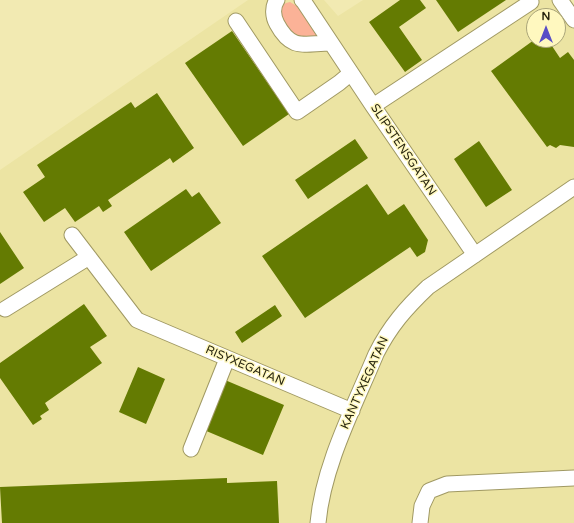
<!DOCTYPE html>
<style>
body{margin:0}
#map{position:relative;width:574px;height:523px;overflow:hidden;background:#f2eab2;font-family:"Varela Round",sans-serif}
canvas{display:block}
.north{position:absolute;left:526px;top:8px;width:40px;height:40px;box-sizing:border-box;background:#fff8bf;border:1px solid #a9a479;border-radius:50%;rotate:0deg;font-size:11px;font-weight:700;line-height:16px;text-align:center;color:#292610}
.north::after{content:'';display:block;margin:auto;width:14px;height:18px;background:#584ec6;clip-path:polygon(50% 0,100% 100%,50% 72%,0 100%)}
</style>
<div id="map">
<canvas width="574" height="523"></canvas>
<div class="north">N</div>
</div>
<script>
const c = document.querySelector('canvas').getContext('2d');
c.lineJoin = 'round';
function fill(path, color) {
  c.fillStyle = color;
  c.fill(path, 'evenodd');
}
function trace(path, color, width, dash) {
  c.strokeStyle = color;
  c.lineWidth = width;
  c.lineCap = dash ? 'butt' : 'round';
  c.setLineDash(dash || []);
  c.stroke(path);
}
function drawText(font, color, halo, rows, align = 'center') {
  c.font = font + ' "Varela Round",sans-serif';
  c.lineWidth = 3;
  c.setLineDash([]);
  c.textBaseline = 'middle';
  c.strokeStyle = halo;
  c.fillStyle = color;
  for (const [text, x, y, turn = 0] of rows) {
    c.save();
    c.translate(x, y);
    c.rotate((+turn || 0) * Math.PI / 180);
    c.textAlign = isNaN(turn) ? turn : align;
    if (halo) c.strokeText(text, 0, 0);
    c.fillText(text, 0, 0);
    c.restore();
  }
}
fill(new Path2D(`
 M248 0H324L338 16 363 0H553L574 29V523H0V170ZM534 16H558V40H534Z`), '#ece4a3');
fill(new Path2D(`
 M290 2 300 8 319 37 300 39 295 37 282 21 280 7 286 3Z`), '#fbb297');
fill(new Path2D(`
 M400 0H420L426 8 399 27 422 60 405 72 369 22Z
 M436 0H506L458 32Z
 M232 31 289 114 243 146 185 63Z
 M534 40H548L560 58 568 52 574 60V147L560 145 556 148 550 145 547 147 491 71Z
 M157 93 194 148 173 163 170 158 108 200 112 206 103 212 99 206 75 222 65 208 44 222 23 192 45 177 37 165 131 102 135 108Z
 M355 139 368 158 308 199 295 180Z
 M479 141 512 190 486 207 454 159Z
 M367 184 388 215 404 204 428 240 425 252 417 257 410 247 305 318 262 256Z
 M186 189 192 197 199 192 221 223 151 271 124 232Z
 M0 232 24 268 0 284Z
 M84 304 107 336 90 347 102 363 45 403 49 410 40 416 42 419 33 425 0 378V363Z
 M275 305 282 316 242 343 235 332Z
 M138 367 165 379 146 424 119 412Z
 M225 380 284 405 263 455 204 430Z
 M227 478V483L277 481 279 523H2L0 487Z`), '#647b02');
const minor = new Path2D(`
 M277 0C272 7 273 17 277 24 292 52 305 43 331 43
 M302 0 304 2 373 106 475 255
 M560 0 574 20
 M236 21 297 112 339 83 351 73
 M373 106 531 2
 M72 235 137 320 352 411
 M5 309 89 257
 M191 449 227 359
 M318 523C323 466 354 407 376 354 390 326 406 308 428 287L574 187
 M420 523 422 506 429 491 447 484 574 478`);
trace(minor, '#a09963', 17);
trace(minor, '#fff', 15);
drawText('12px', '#292610', '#fff8bf', [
 ["SLIPSTENSGATAN",403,150,56],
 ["RISYXEGATAN",245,366,23],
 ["KANTYXEGATAN",365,383,-66]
]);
</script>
